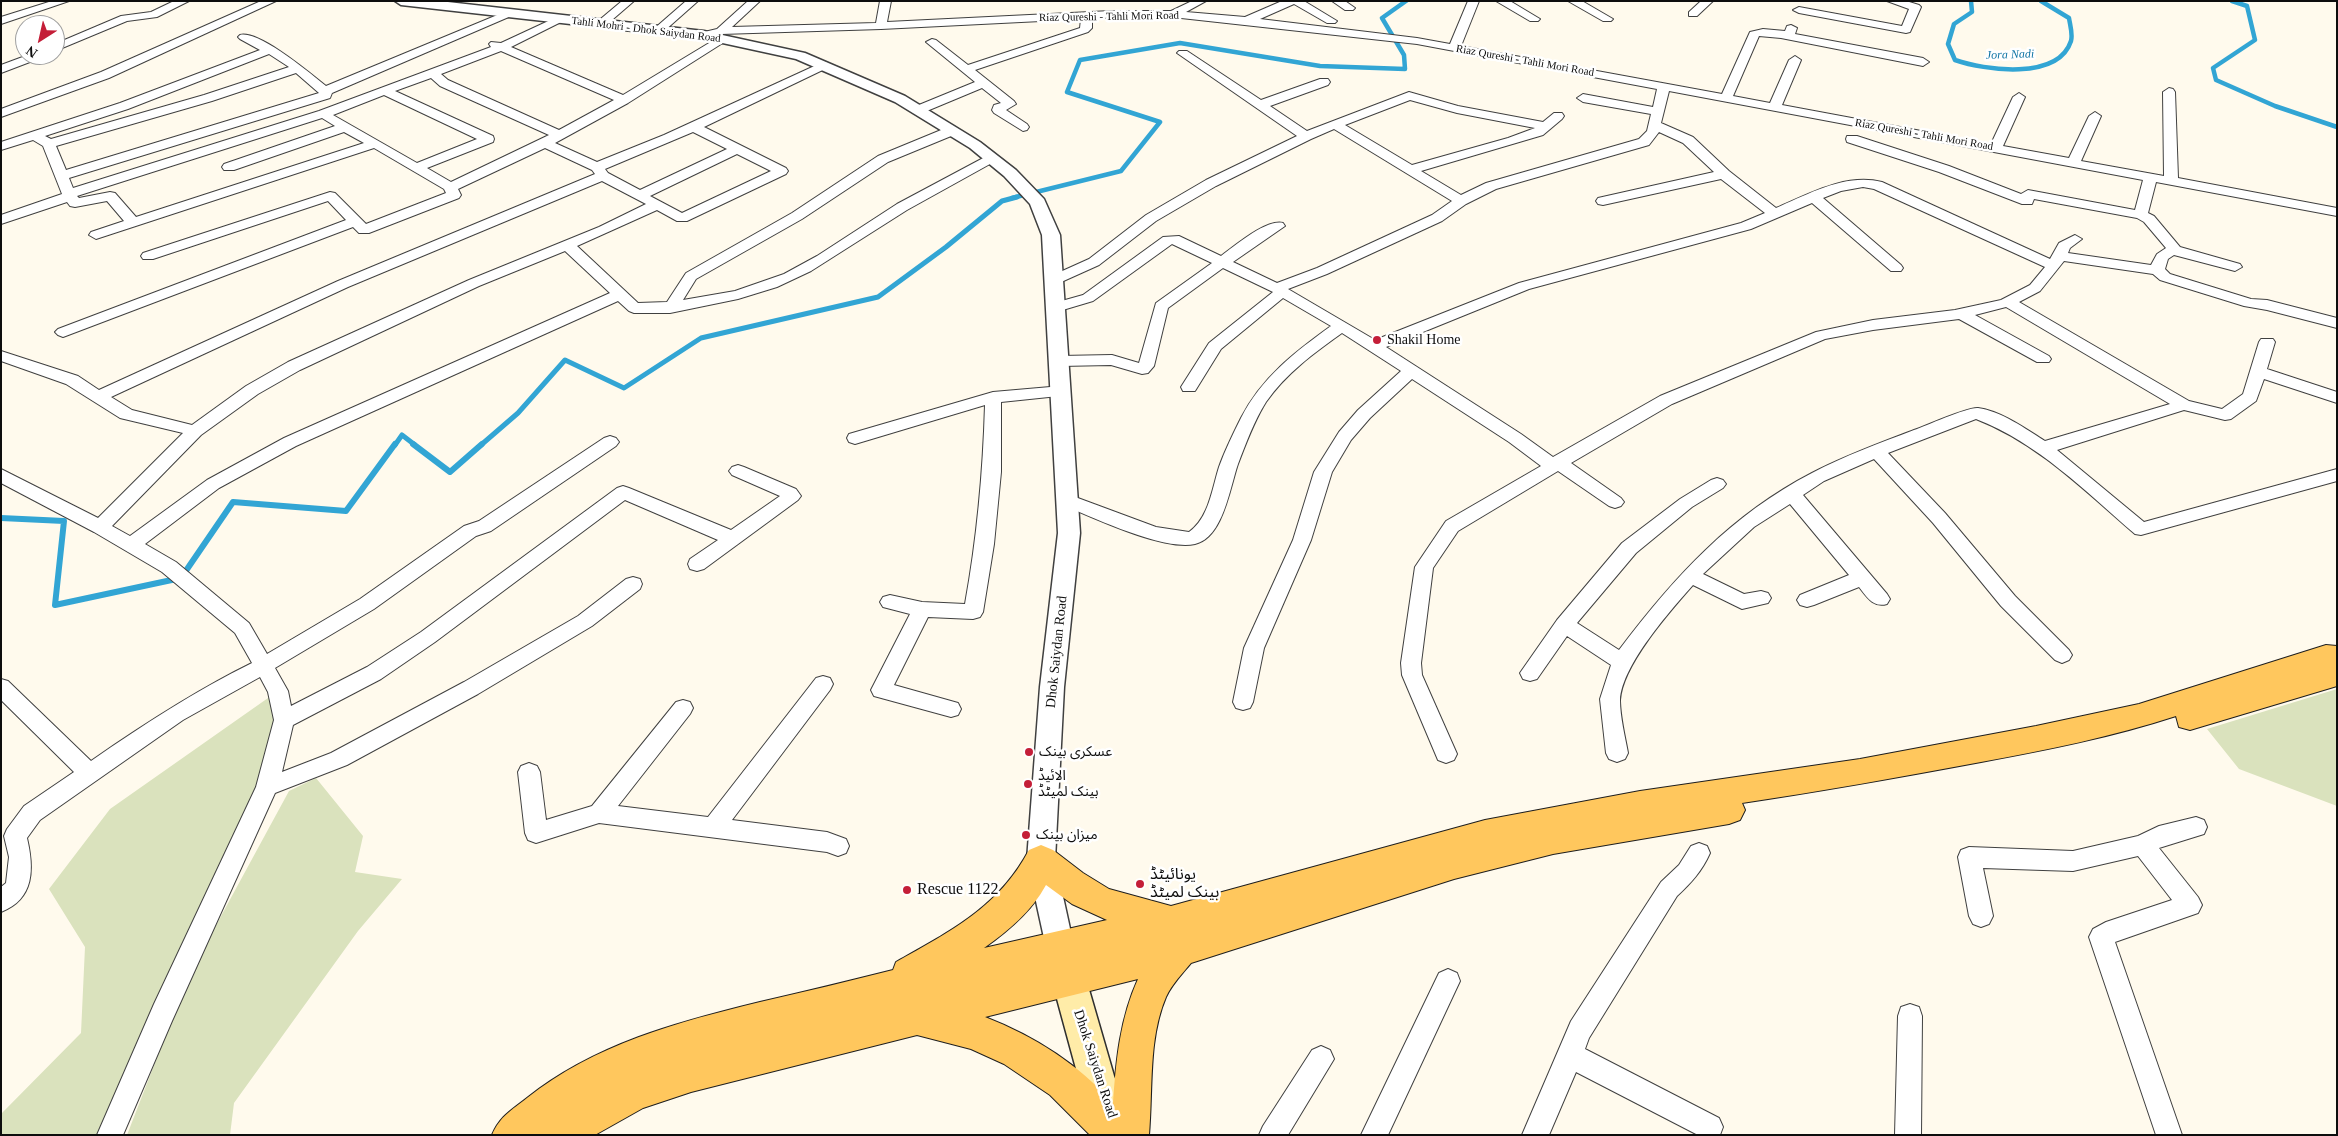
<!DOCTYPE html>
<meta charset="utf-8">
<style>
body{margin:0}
#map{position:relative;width:2338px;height:1136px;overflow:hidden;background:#fffaed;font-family:"Times New Roman",serif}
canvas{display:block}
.frame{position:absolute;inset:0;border:2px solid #0d0d0d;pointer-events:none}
.north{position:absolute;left:15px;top:15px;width:50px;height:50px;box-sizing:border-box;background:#fff;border:1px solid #9e9e9e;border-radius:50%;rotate:215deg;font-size:14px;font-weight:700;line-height:20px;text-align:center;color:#0d0d0d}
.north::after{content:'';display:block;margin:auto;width:18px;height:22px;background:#c41e38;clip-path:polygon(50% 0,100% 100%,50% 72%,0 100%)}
</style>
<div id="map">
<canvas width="2338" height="1136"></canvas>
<div class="frame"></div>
<div class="north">N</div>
</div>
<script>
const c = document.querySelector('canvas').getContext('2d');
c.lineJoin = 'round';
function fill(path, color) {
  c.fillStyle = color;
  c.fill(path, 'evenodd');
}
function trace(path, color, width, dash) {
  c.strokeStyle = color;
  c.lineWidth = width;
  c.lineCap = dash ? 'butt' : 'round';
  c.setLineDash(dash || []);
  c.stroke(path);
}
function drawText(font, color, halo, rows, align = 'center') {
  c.font = font + ' "Times New Roman","Noto Sans Arabic",serif';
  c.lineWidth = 5;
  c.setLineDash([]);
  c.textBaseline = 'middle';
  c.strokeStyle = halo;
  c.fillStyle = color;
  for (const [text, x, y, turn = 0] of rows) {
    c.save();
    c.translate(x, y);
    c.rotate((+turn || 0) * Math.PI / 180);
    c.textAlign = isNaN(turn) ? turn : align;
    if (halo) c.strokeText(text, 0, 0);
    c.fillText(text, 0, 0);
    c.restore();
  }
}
fill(new Path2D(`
 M2337 689V806L2239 769 2207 729Z
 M278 691 267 772 99 1135H1V1114L81 1033 85 947 49 889 110 809Z
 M316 778 363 836 355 872 402 879 358 931 234 1103 230 1135H127L189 975 289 791Z`), '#dae2bd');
trace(new Path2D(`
 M1971 1 1972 12 1954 24 1948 44 1955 60C1984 70 2058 81 2071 41 2073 34 2070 25 2069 18L2041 1
 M2232 1 2247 6 2255 40 2213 68 2216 80 2275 106 2337 127
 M1012 198 1121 171 1160 122 1067 92 1080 60 1180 43 1320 66 1405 69 1404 55 1382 18 1406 1`), '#32a5d4', 4.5);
trace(new Path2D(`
 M395 445 402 435 415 445
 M481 445 518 413 565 360 624 388 701 338 878 297 946 247 1002 201 1017 197`), '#32a5d4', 5);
trace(new Path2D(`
 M413 444 450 472 482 444
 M1 518 64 521 55 605 181 578 233 502 346 511 395 444`), '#32a5d4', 6);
const minor = new Path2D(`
 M52 1H69L1 24V17Z
 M174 1H189L157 17 127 21 55 51V44L121 16 151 12Z
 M261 1H276L109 78 1 117V109L101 72Z
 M622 1H634L605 26H597L595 24 597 22Z
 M686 1H698L663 32H655L653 30 655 28Z
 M748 1H760L732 27 876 23 880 1H891L887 22 1111 11H1171L1192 1H1206L1186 12 1245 17 1282 1H1304L1337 21 1335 23H1327L1294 4 1260 19 1417 38 1450 44 1468 1H1479L1461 46 1722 94 1750 32 1763 29 1785 31 1787 26 1791 25 1797 28 1795 34 1923 58 1929 62 1923 66 1781 38 1759 36 1733 96 1770 103 1789 60 1795 56 1801 60 1782 105 1991 144 2013 97 2019 93 2025 97 2003 146 2069 158 2089 116 2095 112 2101 116 2081 161 2164 176 2163 92 2169 88 2173 89 2175 92 2178 178 2337 208V216L2156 182 2148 213 2154 216 2180 247 2240 264 2242 267 2235 271 2174 255 2168 259 2165 269 2170 274 2251 299 2267 300 2337 318V328L2267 310 2244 306 2160 280 2153 274 2064 261 2040 291 2019 302 2189 401 2222 409 2243 394 2259 342 2261 339H2273L2275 342 2267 369 2337 392V403L2264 379 2256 401 2231 419 2225 420 2184 410 2057 450 2144 522 2337 469V481L2141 535 2135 534C2085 491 2038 443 1976 419L1888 453 1945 513 2015 596 2069 650 2072 655 2069 660 2062 663 2055 660 2001 606 1933 523 1874 459 1824 481 1803 495 1887 594 1890 599 1887 604C1873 608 1867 597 1859 587L1814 605 1807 607 1800 605 1797 600 1800 595 1849 575 1790 504 1754 527 1703 574 1744 594 1761 591 1768 593 1771 598 1768 603 1742 609 1693 585C1670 611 1622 665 1620 700 1620 717 1625 736 1628 753L1625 759 1617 762 1609 759 1606 753 1600 699 1611 665 1567 636 1537 679 1530 681 1523 679 1520 673 1557 620 1622 543 1680 499 1711 480 1717 478 1723 480 1726 484 1723 488 1692 507 1636 553 1577 623 1619 650C1674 577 1731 515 1812 473 1844 456 1880 443 1914 430 1926 426 1967 407 1978 408 2001 411 2026 429 2045 441L2170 404 2006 307 1975 315 2049 356 2051 359 2049 362H2037L1959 319 1873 330 1825 339 1672 404 1571 463 1621 498 1624 502 1621 506 1615 508 1609 506 1558 471 1458 531 1433 568 1421 663 1422 675 1457 754 1454 760 1446 763 1438 760 1402 675 1401 663 1415 567 1446 521 1541 466 1509 442 1412 379 1370 418 1351 440 1332 472 1311 540 1264 648 1253 702 1250 708 1243 710 1236 708 1233 702 1244 648 1293 540 1314 472 1339 432 1358 410 1401 371 1342 333C1314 353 1286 373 1266 402 1254 421 1246 443 1238 464 1230 487 1223 538 1195 544 1163 551 1092 517 1061 504L1058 500 1061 496 1067 494 1156 527 1189 532C1209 518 1212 489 1219 467 1225 450 1233 434 1241 418 1262 377 1295 352 1331 326L1283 298 1221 349 1195 391H1183L1181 387 1209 343 1273 292 1223 268 1168 308 1154 366 1148 373 1142 374 1111 365 1060 366 1054 364 1052 361 1054 358 1060 356 1112 355 1139 363 1156 303 1212 263 1172 244 1093 301 1056 312 1048 307 1051 304 1083 295 1163 237 1179 236 1221 256C1235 246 1266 219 1283 223L1285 226 1233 262 1277 283 1317 268 1432 215 1452 201 1334 129 1311 139 1216 186 1156 221 1099 265 1059 283H1049L1047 280 1049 277 1089 259 1146 215 1206 180 1297 136 1177 53 1179 51H1187L1261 100 1320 79H1328L1330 82 1328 85 1270 106 1307 131 1409 92 1458 106 1543 122 1554 113H1562L1564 116 1562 119 1543 135 1421 171 1461 195 1486 183 1639 139 1647 131 1651 114 1583 102 1577 98 1583 94 1653 107 1657 89 1417 44 1172 17 1092 18V28L1088 32 975 70 1014 101 1016 104 1006 110 1027 124 1029 127 1027 130 1023 131 994 113 992 110 994 105 1001 103 982 88 922 113H914L912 110 914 107 975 82 926 42 932 39 936 40 968 65 1080 28 1081 19 881 29 721 34 700 37 698 35 700 33 717 29ZM1669 91 2143 180 2135 210 2028 190 2021 194 1949 166 1857 136H1847L1846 139 1847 142 1939 172 2022 204H2032L2034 199 2137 218 2144 222 2166 248 2157 254 2151 265 2068 253 2070 248 2082 239 2075 235 2059 243 2050 259 1882 182C1845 173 1809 194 1776 208L1729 171 1693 137 1661 123ZM1410 100 1457 113 1535 128 1508 138 1412 165 1345 125ZM1659 132 1683 143 1714 172 1598 198 1596 201 1598 204 1603 205 1721 179 1765 213 1741 223 1519 283 1375 340 1288 289 1327 274 1442 221 1466 204 1496 189 1649 145ZM1863 187 1874 189 2045 267 2030 285 2001 300 1955 310 1873 320 1816 332 1660 396 1553 457 1521 434 1386 347 1529 289 1751 229 1812 203 1891 271H1901L1903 268 1901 265 1823 198 1841 191Z
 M1332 1H1345L1355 8 1353 10H1345Z
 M1496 1H1510L1540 19 1538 21H1530Z
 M1568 1H1582L1613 19 1611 21H1603Z
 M1701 1H1713L1697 16H1689V12Z
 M1887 1H1906L1919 5 1921 7 1910 32 1906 33 1799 13 1793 10 1799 7 1902 26 1909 9Z
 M507 11 513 14 511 16 332 93 330 98 69 178 73 188 319 111 491 47 489 44 491 42 501 43 557 17 563 20 561 22 511 47 623 95 719 37 723 36 729 39 628 103 555 143 597 162 664 135 821 63 825 62 831 66 704 127 786 168 788 171 786 174 687 221H677L657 210 577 246 638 303 667 302 686 273 792 213 878 156 946 128 951 127 957 131 956 134 888 162 802 219 696 279 683 300 735 291 784 274 817 256 897 204 987 156 992 155 999 159 907 210 811 271 777 287 738 299 670 313H634L629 311 618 301 296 446 219 488 145 544 176 562 249 623 267 654 360 599 464 526 479 521 604 438 610 436 616 438 619 442 616 446 491 531 476 536 374 609 275 668 288 691 291 706 367 667 421 632 617 488 623 486 629 488 731 530 780 496 732 475 729 471 732 467 738 465 744 467 796 489 801 496 798 500 704 569 697 571 690 569 688 564 690 559 718 540 625 500 435 642 381 679 293 725 282 772 331 753 464 682 578 616 626 579 633 577 640 579 642 584 640 589 592 626 478 694 347 765 275 793 172 1021 123 1135H97L154 1004 256 787 274 720 268 692 260 677 183 720 40 820 27 838C34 868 35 899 1 912V887L6 883 9 857 4 836 7 829 24 806 74 772 1 700V679L8 681 91 761C143 725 195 691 252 663L235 633 162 572 94 532 1 483V469L98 518 183 433 120 418 66 384 1 361V351L78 376 99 390 338 281 595 174 592 170 545 148 458 189 461 195 459 198 369 233H359L353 227 63 337 58 335 55 332 58 329 346 220 328 201 153 259H143L141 256 143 253 330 192 335 193 366 224 446 193 444 189 374 148 96 239 89 235 91 232 124 221 107 201 75 207 70 206 67 202 1 224V215L62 194 43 146 33 140 1 150V142L120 103 260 50 240 39 238 37 240 35C259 30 311 74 326 86ZM501 51 614 100 559 130 448 80 441 74ZM269 54 289 67 204 95 51 139 45 136 128 109ZM296 73 319 93 66 170 56 146 212 101ZM431 78 440 86 549 135 451 182 427 168 493 142 494 139 493 136 395 91ZM384 95 477 139 417 163 333 115ZM322 118 335 126 224 164 222 167 224 170H234L344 132 364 143 136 217 115 193 110 192 79 198 77 196ZM693 132 727 149 640 190 608 173 605 169ZM737 154 771 171 682 213 650 196ZM602 181 646 204 599 227 469 280 288 362 246 386 192 425 132 410 111 397 348 287ZM565 251 610 293 284 438 207 480 130 536 112 526 201 435 258 394 300 370 479 286Z
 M28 55H45L43 57 1 73V65Z
 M1062 386 1068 387 1070 391 1068 395 1001 402V472L994 544 983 612 980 617 973 619 928 617 894 685 958 703 961 709 958 715 951 717 874 696 871 690 910 614 883 607 880 602 883 597 890 595 922 602 965 604C977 538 983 473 985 405L855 444 849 442 847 438 849 434 993 392Z
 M823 676 830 678 833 684 830 690 732 820 827 832 846 839 849 846 846 853 838 856 827 852 599 823 536 843 528 840 525 833 518 772 521 766 529 763 537 766 540 772 546 820 592 806 676 702 683 700 690 702 693 708 690 714 618 806 708 817 816 678Z
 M2196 817 2204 820 2207 827 2204 834 2159 848 2198 897 2202 905 2198 913 2115 942 2182 1135H2156L2089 937 2093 929 2106 922 2172 900 2138 856 2073 871 1983 868 1993 916 1989 924 1981 927 1973 924 1969 916 1958 857 1961 850 1969 847 2073 851 2138 836 2159 826Z
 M1699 843 1707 846 1710 853C1702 871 1691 883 1677 896L1589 1038 1585 1049 1719 1118 1723 1127 1720 1135H1698L1576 1072 1549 1135H1522L1571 1021 1661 882 1679 865 1691 846Z
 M1448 969 1457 973 1460 981 1388 1135H1361L1439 973Z
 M1910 1004 1919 1007 1922 1016 1921 1135H1895L1898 1016 1901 1007Z
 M1321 1046 1330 1050 1334 1059 1288 1135H1259L1263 1126 1312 1050Z`);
const tertiary = new Path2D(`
 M395 1H439L704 31 805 53 905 96 980 142 1016 170 1044 199 1060 235 1080 533 1064 687 1055 860 1074 947 1070 956 1060 960 1050 956 1046 947 1027 860 1040 687 1058 533 1042 235 1030 204 1004 176 970 148 895 102 796 59 704 39 401 5Z`);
const secondary = new Path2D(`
 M1064 946 1076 951 1081 962 1114 1076 1133 1125 1129 1135H1101L1078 1076 1047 962 1052 951Z`);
const primary = new Path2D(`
 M2326 645 2337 646V686L2190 730 2179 727 2176 716C2112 737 2046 750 1981 762 1901 777 1822 791 1742 803L1745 810 1740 820 1729 824 1553 854 1454 879 1191 963C1182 974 1172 984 1166 997 1148 1039 1153 1090 1149 1135H1090L1050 1095 1004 1064 971 1049 917 1035 691 1092 643 1108 595 1135H492C500 1116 512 1110 527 1098 595 1044 678 1022 760 1002 804 992 849 981 893 970L896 962C951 931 999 907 1029 850L1041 845 1053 850 1083 873 1109 889 1171 906 1485 820 1640 791 1860 759 2036 726 2139 704ZM1046 885 1072 904 1107 920 984 948C1008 931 1032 911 1046 885ZM1138 979C1120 1019 1116 1060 1113 1103 1078 1064 1034 1036 985 1017Z`);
trace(minor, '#404040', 2);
trace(tertiary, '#404040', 3);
trace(secondary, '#2f2f2f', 3);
trace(primary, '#1e1e1e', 2);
fill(minor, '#fff');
fill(tertiary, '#fff');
fill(secondary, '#ffeca8');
fill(primary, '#ffc75d');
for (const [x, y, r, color] of [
 [1377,340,5,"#c41e38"],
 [1029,752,5,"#c41e38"],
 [1028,784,5,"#c41e38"],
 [1026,835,5,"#c41e38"],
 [1140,884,5,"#c41e38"],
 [907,890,5,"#c41e38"]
]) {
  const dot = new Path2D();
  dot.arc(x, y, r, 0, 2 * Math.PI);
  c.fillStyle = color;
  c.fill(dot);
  trace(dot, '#fff', 2);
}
drawText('11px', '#0d0d0d', '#fff', [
 ["Riaz Qureshi - Tahli Mori Road",1109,17,-1],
 ["Tahli Mohri - Dhok Saiydan Road",646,30,7],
 ["Riaz Qureshi - Tahli Mori Road",1525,61,10],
 ["Riaz Qureshi - Tahli Mori Road",1924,135,10]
]);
drawText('italic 12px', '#1074a5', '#fff', [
 ["Jora Nadi",2010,55,-2]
]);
drawText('14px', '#0d0d0d', '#fff', [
 ["Shakil Home",1387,340],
 ["عسکری بینک",1039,752],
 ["الائیڈ",1038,776],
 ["بینک لمیٹڈ",1038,792],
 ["میزان بینک",1036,835]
], 'left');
drawText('14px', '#0d0d0d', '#fff', [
 ["Dhok Saiydan Road",1057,652,-84],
 ["Dhok Saiydan Road",1095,1064,72]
]);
drawText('16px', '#0d0d0d', '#fff', [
 ["یونائیٹڈ",1150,875],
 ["بینک لمیٹڈ",1150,893],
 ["Rescue 1122",917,890]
], 'left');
</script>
